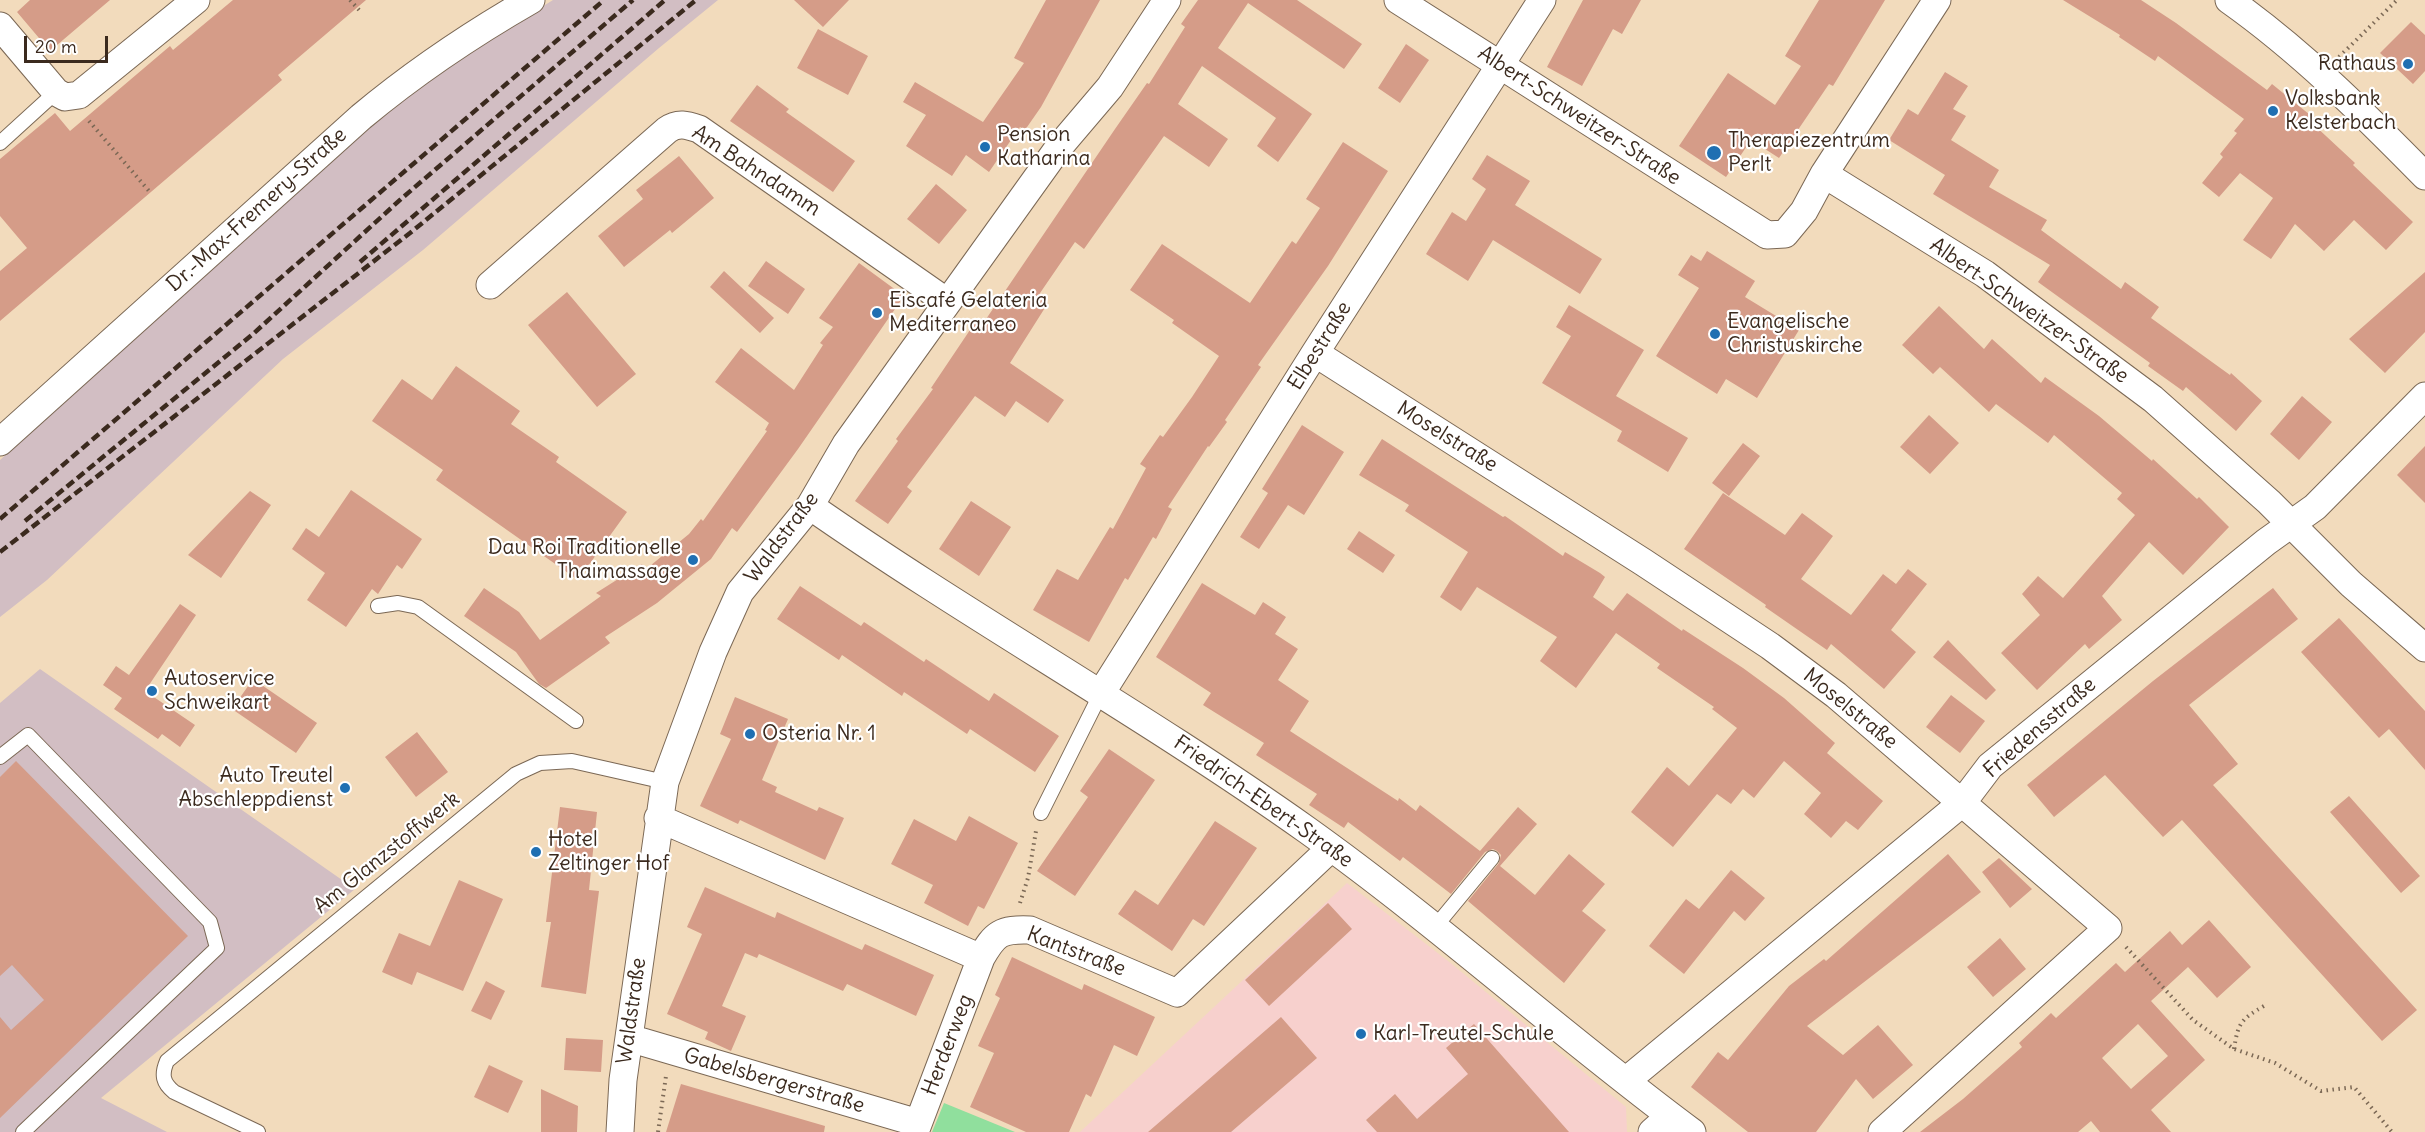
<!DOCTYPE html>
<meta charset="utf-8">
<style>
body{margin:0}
#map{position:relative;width:2425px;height:1132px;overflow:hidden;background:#f2dbbc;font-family:Delius,sans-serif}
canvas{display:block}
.scale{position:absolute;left:24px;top:36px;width:84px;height:27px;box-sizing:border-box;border:3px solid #3b2a1e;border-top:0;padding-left:8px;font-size:18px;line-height:21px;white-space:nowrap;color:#3b2a1e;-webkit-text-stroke:4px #fff;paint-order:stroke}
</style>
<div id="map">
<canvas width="2425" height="1132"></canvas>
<div class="scale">20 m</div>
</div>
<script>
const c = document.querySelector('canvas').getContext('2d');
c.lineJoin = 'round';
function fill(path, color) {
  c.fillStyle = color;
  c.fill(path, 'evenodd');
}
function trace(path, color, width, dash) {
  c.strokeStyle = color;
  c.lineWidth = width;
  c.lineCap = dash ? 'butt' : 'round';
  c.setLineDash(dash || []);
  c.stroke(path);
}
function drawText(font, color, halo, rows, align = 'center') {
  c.font = font + ' Delius,sans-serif';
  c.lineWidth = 4.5;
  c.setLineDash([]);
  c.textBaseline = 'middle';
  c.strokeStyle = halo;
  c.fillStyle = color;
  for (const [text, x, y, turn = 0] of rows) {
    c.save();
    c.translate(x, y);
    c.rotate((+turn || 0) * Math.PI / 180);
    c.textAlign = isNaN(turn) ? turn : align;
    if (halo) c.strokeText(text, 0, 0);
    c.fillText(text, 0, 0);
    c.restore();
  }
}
fill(new Path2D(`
 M1347 883 1448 961 1626 1107 1627 1132H1080Z`), '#f7d0cd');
fill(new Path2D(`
 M553 0H718L659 48 423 250 283 359 47 580 0 617V460L381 115 452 63Z
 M40 669 355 889 101 1098 167 1132H0V703Z`), '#d2bec3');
fill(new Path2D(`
 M944 1103 1015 1132H932Z`), '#90df9d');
fill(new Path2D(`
 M30 0H110L50 51 17 12Z
 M233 0H366L278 75 282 80 0 321V271L27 248 0 216V159L55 113 70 131 170 46 173 50Z
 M794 0H849L823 27Z
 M1046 0H1100L1041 107 1025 130 1020 127 989 172 966 155 952 176 906 146 926 115 903 102 915 82 983 122 1024 63 1014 58Z
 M1198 0H1297L1362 44 1344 69 1248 3 1218 48 1312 114 1278 162 1257 146 1276 118 1202 66 1178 104 1228 139 1209 167 1164 136 1084 249 1075 242 1038 296 1048 303 1010 363 1064 400 1048 423 1016 401 1005 417 975 396 907 487 912 491 888 524 855 501 898 441 896 439 933 389 931 388 976 321 982 325 1115 129 1147 83 1149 84 1185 27 1181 24Z
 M1583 0H1641L1622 34 1613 29 1582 86 1547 67Z
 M1819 0H1885L1833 86 1829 84 1779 158 1751 140 1726 177 1679 146 1728 73 1775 105 1801 66 1785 56Z
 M2063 0H2141L2176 23 2267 90 2272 84 2315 119 2312 123 2355 163 2353 165 2413 222 2386 250 2354 220 2324 251 2295 224 2271 259 2243 240 2273 198 2240 173 2219 197 2202 183 2223 157 2220 154 2237 133 2234 131 2244 119 2158 56 2155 61 2119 37 2120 35Z
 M2411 22 2425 35V71L2413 84 2380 53Z
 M818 29 868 56 848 95 797 68Z
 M1406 44 1429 60 1400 103 1378 88Z
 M1945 72 1968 86 1953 109 1966 116 1951 140 1999 170 1989 187 2047 220 2041 230 2121 289 2125 282 2159 307 2151 318 2230 375 2231 373 2262 401 2236 431 2186 387 2183 391 2148 366 2150 363 2038 282 2050 265 1933 194 1945 175 1889 140 1908 109 1918 115Z
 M757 85 789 109 786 112 855 161 833 192 730 121Z
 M1343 142 1388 171 1328 266 1258 365 1261 367 1225 420 1227 422 1209 447 1208 446 1168 507 1172 509 1156 539 1153 537 1128 580 1125 578 1089 642 1033 610 1057 569 1078 580 1110 527 1113 529 1146 468 1140 464 1160 435 1163 437 1192 397 1219 356 1172 323 1174 320 1130 290 1162 244 1250 303 1292 241 1296 244 1320 208 1306 199Z
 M1487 155 1530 181 1515 205 1602 259 1580 294 1493 240 1468 281 1426 254 1452 212 1466 221 1486 189 1472 179Z
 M679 156 714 198 672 233 670 230 624 267 598 236 643 199 636 190Z
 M936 184 967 210 939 244 907 219Z
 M1707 251 1755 281 1745 297 1799 330 1757 398 1726 379 1717 394 1656 356 1699 288 1678 275 1691 255 1701 261Z
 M766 261 805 289 788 314 748 286Z
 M859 263 904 296 798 449 737 532 732 528 711 559 657 603 605 637 610 643 546 688 539 684 516 652 464 616 484 588 519 612 540 640 601 596 596 593 642 564 645 570 689 534 701 519 703 521 767 431 765 430 769 423 715 382 741 348 794 390 823 345 820 343 833 327 819 318Z
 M724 271 774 318 760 333 710 287Z
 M2425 272V332L2385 373 2349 339Z
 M567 292 636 374 597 407 528 325Z
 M1569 305 1644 350 1616 396 1688 438 1668 472 1617 441 1622 431 1542 383 1571 336 1556 327Z
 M1939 306 1984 349 1992 339 2041 383 2045 377 2099 416 2152 461 2153 459 2197 499 2199 497 2229 527 2183 575 2149 542 2102 596 2122 620 2089 649 2085 644 2037 690 2001 653 2040 615 2022 594 2038 576 2063 598 2135 515 2117 499 2122 493 2054 435 2048 443 1996 404 1989 412 1940 367 1933 374 1902 345Z
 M456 366 520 411 511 424 559 457 556 462 627 512 578 580 436 480 443 470 372 421 402 379 432 400Z
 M2302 396 2332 422 2299 460 2270 434Z
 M1929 415 1959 443 1930 474 1900 447Z
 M1302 425 1344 452 1304 515 1288 505 1259 549 1240 537 1268 493 1262 489Z
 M1382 439 1503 517 1505 516 1563 556 1565 552 1600 573 1605 577 1593 597 1613 611 1627 593 1682 631 1683 629 1743 668 1784 698 1835 743 1827 753 1883 801 1858 830 1846 821 1831 838 1804 814 1821 793 1784 761 1754 798 1743 789 1731 804 1717 794 1673 847 1631 812 1667 767 1689 786 1737 728 1712 709 1714 707 1657 668 1660 664 1616 633 1576 688 1540 661 1557 637 1477 587 1461 611 1440 597 1468 552 1405 511 1409 505 1359 475Z
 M1743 443 1760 456 1729 496 1712 483Z
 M2425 446V503L2397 475Z
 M351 490 422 539 402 569 397 565 378 594 372 589 346 627 307 600 325 573 292 549 306 528 319 537Z
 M250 491 271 505 221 578 188 555Z
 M1723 493 1785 535 1802 513 1833 536 1801 579 1851 615 1883 574 1896 584 1908 569 1927 584 1891 630 1916 652 1884 689 1831 644 1827 650 1765 607 1766 605 1684 549Z
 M971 501 1011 527 979 576 939 549Z
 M1359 531 1395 555 1383 573 1347 549Z
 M1202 583 1255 615 1263 602 1286 617 1275 634 1298 649 1278 680 1309 701 1290 731 1398 801 1399 798 1416 811 1420 805 1480 851 1518 807 1537 824 1500 866 1535 895 1569 854 1605 884 1582 911 1606 930 1564 983 1468 901 1499 863 1501 855 1497 851 1493 849 1485 852 1451 894 1403 857 1400 861 1348 822 1344 828 1309 805 1317 794 1256 755 1264 743 1203 705 1211 693 1156 657Z
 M800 586 861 626 864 622 924 662 926 659 989 701 994 693 1059 736 1035 772 970 729 967 734 904 692 902 696 842 655 839 660 777 619Z
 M2273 588 2298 619 2189 705 2238 764 2213 785 2417 1010 2382 1041 2182 820 2163 837 2105 775 2054 817 2027 785 2153 681Z
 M180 604 196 615 145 691 195 725 180 747 162 734 158 739 114 709 122 698 103 685 116 666 129 675Z
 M2339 618 2425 711V770L2389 729 2379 738 2301 652Z
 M1948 640 1996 690 1986 700 1933 657Z
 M253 679 317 723 296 753 232 709Z
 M1951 695 1985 721 1960 753 1926 727Z
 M735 697 788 719 762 780 777 787 775 792 817 811 819 807 844 818 825 860 740 820 738 824 700 806 731 739 720 734Z
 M417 732 448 772 416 797 385 757Z
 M1109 749 1155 780 1075 896 1037 871 1088 797 1080 791Z
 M16 761 188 936 0 1118V1017L11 1030 44 1000 12 965 0 976V777Z
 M2349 796 2420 876 2401 893 2330 812Z
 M560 807 597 812 589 890 599 891 586 994 541 987 551 922H546Z
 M969 816 1018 843 984 909 978 906 968 926 924 903 933 885 891 864 914 819 956 841Z
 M1215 821 1257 848 1204 926 1193 919 1172 951 1118 914 1135 890 1158 905Z
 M1948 854 1981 892 1807 1026 1843 1055 1878 1025 1913 1065 1873 1099 1856 1079 1816 1132H1748L1691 1087 1718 1052 1728 1060 1789 986 1824 959 1826 961Z
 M1999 858 2032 889 2010 908 1982 872Z
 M1731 870 1765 898 1745 921 1734 911 1684 974 1649 946 1686 899 1699 909Z
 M459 880 503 899 463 991 417 972 412 985 382 972 399 933 430 946Z
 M705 887 775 918 777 912 862 950 865 944 934 975 916 1016 847 984 843 991 759 954 757 958 745 953 722 1006 746 1016 731 1051 705 1039 708 1032 667 1014 702 934 687 927Z
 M1328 903 1352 929 1269 1006 1245 980Z
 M2209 920 2251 967 2217 998 2188 967 2151 1001 2205 1060 2151 1110 2171 1132H2100L2091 1121 2078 1132H1920L1963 1099 2022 1047 2019 1043 2051 1013 2056 1018 2116 963 2125 972 2170 931 2182 945ZM2138 1024 2168 1056 2131 1089 2102 1058Z
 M2000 938 2026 969 1993 997 1967 967Z
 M1012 957 1082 990 1084 984 1155 1017 1137 1056 1114 1045 1091 1097 1086 1094 1069 1132H1026L970 1107 994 1053 978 1046 1000 998 995 995Z
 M486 981 505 991 491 1020 471 1011Z
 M1281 1017 1317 1058 1231 1132H1148Z
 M1474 1024 1569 1132H1377L1366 1120 1395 1094 1417 1119 1468 1074 1446 1048Z
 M566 1038 603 1040 601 1072 564 1070Z
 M489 1065 523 1081 508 1113 474 1097Z
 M681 1084 825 1126 824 1132H666Z
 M541 1089 578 1106 577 1132H541Z`), '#d59c88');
const lane = new Path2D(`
 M0 143 56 92
 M378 606 398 603 418 607 576 721
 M0 757 28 735 210 922 217 948 23 1132
 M1041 813 1100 695
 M1435 927 1492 858
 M258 1132 174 1092C163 1083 161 1075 167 1061L516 774 540 763 572 761 665 782`);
const street = new Path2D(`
 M1398 0 1767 235 1785 234 1804 211 1824 174 1985 274 2153 399 2269 502 2351 584 2425 648
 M2229 0C2301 51 2363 113 2425 176
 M0 26 56 92 65 97 79 95 196 0
 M1824 174 1937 0
 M490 285 667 130C678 122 687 125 699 129L947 302
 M1315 353 1643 562 1770 646 1836 695 2108 928 1882 1132
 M0 442 361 117C415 72 470 35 531 0
 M810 506C972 619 1145 715 1307 830 1440 925 1561 1035 1692 1132
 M1100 695 1315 353 1542 0
 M658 818 981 958
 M629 1038 918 1123
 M1627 1080 1962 803 1990 766 2266 542 2315 507 2425 396
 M620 1132 623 1080 665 782 713 652 740 592 810 506 846 444 1059 147 1110 87 1167 0
 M915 1132 981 958C995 933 1001 929 1030 930L1177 993 1331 848
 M1652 1132 1670 1116`);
trace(lane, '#7b6855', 16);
trace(street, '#7b6855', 29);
trace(new Path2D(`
 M350 0 360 11
 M2339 57 2397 0
 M89 121 149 191
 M1020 903 1028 878 1036 831
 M2126 947 2193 1020 2234 1049 2275 1063 2321 1091 2354 1087 2392 1132
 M2234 1049C2238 1023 2241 1019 2264 1006
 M658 1132 666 1076`), '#7b6855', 4, [1.5, 4.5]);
trace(lane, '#fff', 14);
trace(street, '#fff', 27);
trace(new Path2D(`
 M360 262 665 0
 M0 519 604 0
 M25 521 253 334 401 199 633 0
 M0 552 410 233 696 0`), '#3b2a1e', 4.5, [9, 4.5]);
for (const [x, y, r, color] of [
 [2408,64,6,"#1f6fb2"],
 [2273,111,6,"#1f6fb2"],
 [985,147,6,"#1f6fb2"],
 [1714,153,8,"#1f6fb2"],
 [877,313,6,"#1f6fb2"],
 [1715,334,6,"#1f6fb2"],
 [693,560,6,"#1f6fb2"],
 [152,691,6,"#1f6fb2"],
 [750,734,6,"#1f6fb2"],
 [345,788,6,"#1f6fb2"],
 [536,852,6,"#1f6fb2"],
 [1361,1034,6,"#1f6fb2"]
]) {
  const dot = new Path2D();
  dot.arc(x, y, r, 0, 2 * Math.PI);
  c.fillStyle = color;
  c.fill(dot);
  trace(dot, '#fff', 2);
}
drawText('21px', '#3b2a1e', '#fff', [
 ["Rathaus",2396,64,"right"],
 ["Volksbank",2285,99],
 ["Kelsterbach",2285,123],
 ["Pension",997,135],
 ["Katharina",997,159],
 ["Therapiezentrum",1728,141],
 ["Perlt",1728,165],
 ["Eiscafé Gelateria",889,301],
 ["Mediterraneo",889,325],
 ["Evangelische",1727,322],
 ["Christuskirche",1727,346],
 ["Dau Roi Traditionelle",681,548,"right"],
 ["Thaimassage",681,572,"right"],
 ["Autoservice",164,679],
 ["Schweikart",164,703],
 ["Osteria Nr. 1",762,734],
 ["Auto Treutel",333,776,"right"],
 ["Abschleppdienst",333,800,"right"],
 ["Hotel",548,840],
 ["Zeltinger Hof",548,864],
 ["Karl-Treutel-Schule",1373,1034]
], 'left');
drawText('21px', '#3b2a1e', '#fff', [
 ["Albert-Schweitzer-Straße",1579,116,33],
 ["Am Bahndamm",756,171,33],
 ["Dr.-Max-Fremery-Straße",257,210,-42],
 ["Albert-Schweitzer-Straße",2029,311,35],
 ["Elbestraße",1320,346,-58],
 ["Moselstraße",1447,437,32],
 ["Waldstraße",782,538,-53],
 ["Moselstraße",1850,709,39],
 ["Friedensstraße",2040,728,-41],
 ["Friedrich-Ebert-Straße",1263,802,35],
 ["Am Glanzstoffwerk",387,853,-39],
 ["Kantstraße",1076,952,21],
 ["Waldstraße",632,1011,-82],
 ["Herderweg",948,1045,-69],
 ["Gabelsbergerstraße",774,1081,16]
]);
</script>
